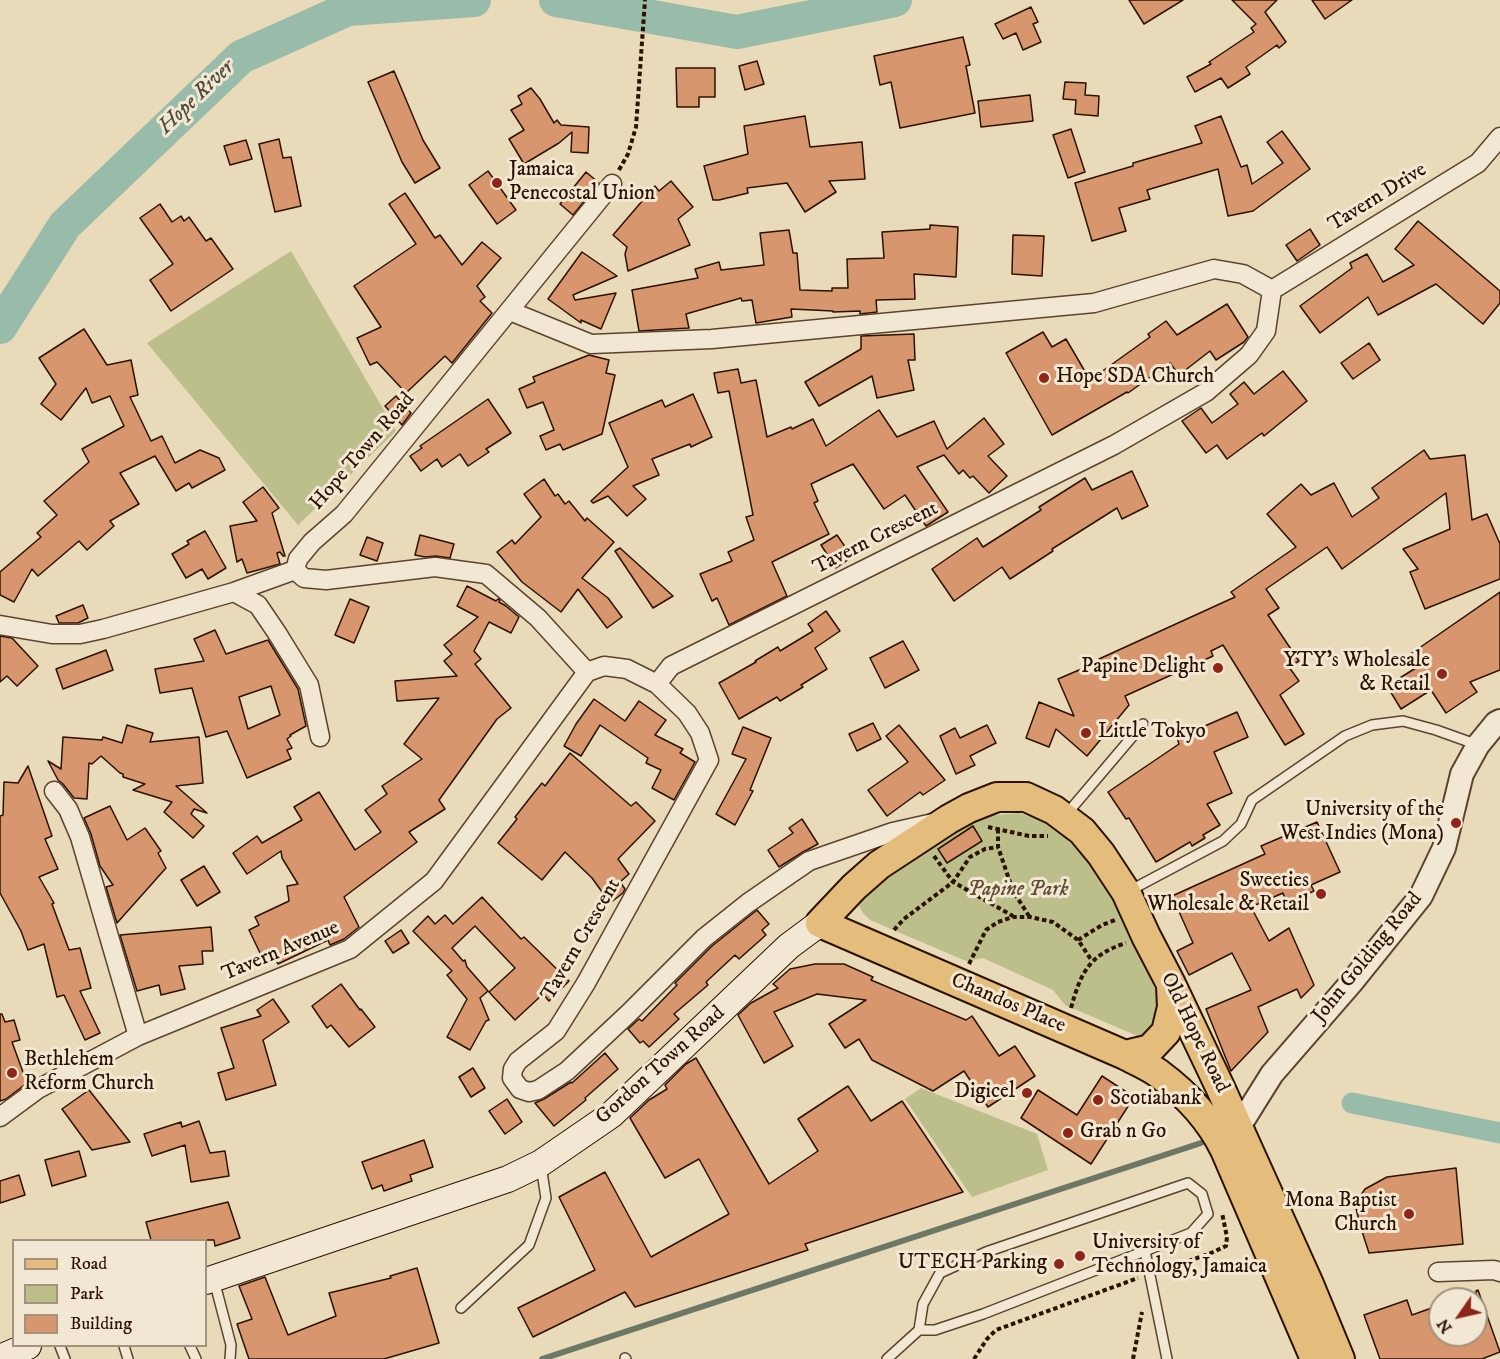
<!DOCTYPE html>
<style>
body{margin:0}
#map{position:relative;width:1500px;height:1359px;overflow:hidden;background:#e9dab9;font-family:"IM FELL DW Pica",serif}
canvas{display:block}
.legend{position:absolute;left:12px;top:1239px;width:195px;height:108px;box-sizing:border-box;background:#f1e7d2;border:2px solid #a2927e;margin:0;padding:8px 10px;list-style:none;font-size:18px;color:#2c1200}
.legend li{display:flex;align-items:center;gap:12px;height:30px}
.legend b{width:30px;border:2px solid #a2927e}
.north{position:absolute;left:1428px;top:1287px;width:60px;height:60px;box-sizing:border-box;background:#f1e7d2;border:2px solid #a2927e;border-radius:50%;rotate:236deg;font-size:16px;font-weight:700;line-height:24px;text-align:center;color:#2c1200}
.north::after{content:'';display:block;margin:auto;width:21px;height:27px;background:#8f2418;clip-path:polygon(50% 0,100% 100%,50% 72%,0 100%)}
</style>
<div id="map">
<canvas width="1500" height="1359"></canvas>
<ul class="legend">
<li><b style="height:8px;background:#e4bd7c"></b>Road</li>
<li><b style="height:16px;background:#bcbe8b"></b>Park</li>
<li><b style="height:16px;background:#d7966d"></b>Building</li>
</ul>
<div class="north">N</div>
</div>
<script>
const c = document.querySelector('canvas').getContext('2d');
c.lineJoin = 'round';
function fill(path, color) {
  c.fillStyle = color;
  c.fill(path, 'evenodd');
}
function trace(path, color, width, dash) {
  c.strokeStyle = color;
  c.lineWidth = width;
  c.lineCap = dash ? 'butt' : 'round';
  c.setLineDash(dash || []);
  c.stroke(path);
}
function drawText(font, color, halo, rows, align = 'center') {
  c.font = font + ' "IM FELL DW Pica",serif';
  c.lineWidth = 6;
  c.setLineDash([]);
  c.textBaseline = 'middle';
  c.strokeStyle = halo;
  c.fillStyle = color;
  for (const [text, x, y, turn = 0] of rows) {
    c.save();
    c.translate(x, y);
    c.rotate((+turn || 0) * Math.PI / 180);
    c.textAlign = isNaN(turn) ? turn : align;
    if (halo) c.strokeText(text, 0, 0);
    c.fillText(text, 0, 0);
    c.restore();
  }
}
fill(new Path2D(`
 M291 251 396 431 298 525 147 343Z
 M1019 813 1064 827 1108 884 1164 1010 1149 1033 1140 1037 1065 1005 1053 990 983 958 966 961 870 920 863 913 859 906 865 886 956 829 986 816Z
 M921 1088 1037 1134 1048 1170 972 1197 905 1099Z`), '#bcbe8b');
trace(new Path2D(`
 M542 1359 1201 1143`), '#6d7765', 6);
trace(new Path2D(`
 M1352 1103 1500 1133`), '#99bba9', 21);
trace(new Path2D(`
 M556 0 737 32 895 0
 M0 327 65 225 241 57 348 9 474 0`), '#99bba9', 34);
const building = new Path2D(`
 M1129 0H1183L1144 24Z
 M1232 0H1277L1265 12 1286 42 1279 48 1277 45 1246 67 1250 74 1228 88 1221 78 1195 92 1187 77 1211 64 1209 62 1254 32 1251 28 1256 24Z
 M1312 0H1352L1325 19Z
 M1031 7 1038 22 1033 24 1041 42 1023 50 1016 33 1003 39 995 24Z
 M963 37 970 65 966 66 975 113 900 128 891 82 880 85 874 56Z
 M757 61 764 84 745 90 739 66Z
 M676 68H715V97H699V107H677Z
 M394 71 423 140 440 168 415 183 402 162 368 82Z
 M1065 82 1086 83 1085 95 1099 96 1098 116 1075 114 1076 100 1063 99Z
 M531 88 540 99 554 123 557 120 561 125 589 127 588 153 571 152 572 132 559 143 524 164 509 139 524 130 511 110 522 104 518 96Z
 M1030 95 1033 121 981 127 978 101Z
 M805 116 810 147 862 142 865 179 829 181 836 192 805 212 787 183 747 188 748 193 719 200H713L704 166 748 154 744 126Z
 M1221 116 1241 167 1247 165 1252 184 1283 163 1267 142 1282 131 1310 169 1253 211 1228 216 1218 169 1147 190 1150 199 1119 208 1126 231 1092 241 1075 183 1133 166V163L1202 143 1195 126Z
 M1071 129 1085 172 1068 178 1053 135Z
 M279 139 283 158 291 157 301 206 275 212 259 144Z
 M246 140 252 159 230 165 224 146Z
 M488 171 516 210 497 224 469 185Z
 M586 172 599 183 573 215 560 204Z
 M671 181 693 207 678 219 690 245 628 271 625 254 627 247 613 235 655 186 659 191Z
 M405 193 435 238 440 235 462 265 482 242 501 258 477 286 485 297 480 301 492 313 452 363 445 356 406 393 377 362 370 365 357 338 381 327 354 286 416 244 389 204Z
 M160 204 172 222 181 216 184 221 189 217 206 241 211 238 233 269 171 311 150 280 173 264 140 218Z
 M1418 221 1500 291V303L1483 324 1436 284 1378 315 1368 297 1320 333 1300 306 1352 268 1350 263 1367 254 1383 282 1414 265 1395 249Z
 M930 225 958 227 956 277 914 274 915 299 876 300 877 312 860 314V311L833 312V311L791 309 792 317 756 323 752 300 742 301 741 298 686 314 689 328 639 331 632 290 698 278 695 269 719 262 721 270 764 265 760 233 789 230 793 253H797L800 290 832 291V288H848L847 259 884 258 882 232 930 229Z
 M1310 229 1320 245 1297 261 1286 245Z
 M1013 235 1044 236 1042 276 1012 274Z
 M582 252 617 276 573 295 575 300 616 293 601 329 581 320V323L548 299Z
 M1227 304 1248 337 1244 342 1216 360 1210 351 1179 375 1170 363 1128 393 1127 392 1052 435 1006 353 1043 332 1052 347 1066 339 1090 380 1150 337 1148 334 1166 321 1177 335Z
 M84 329 107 365 131 360 138 395 130 397 151 441 162 436 175 463 200 450 219 458 225 470 192 488 189 483 176 491 155 456 120 473 139 504 110 521 114 526 87 550 79 541 38 576 32 569 14 602 0 595V572L41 537 37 533 57 515 44 501 89 462 82 449 124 426 110 396 92 403 86 388 61 420 41 404 56 384 39 358Z
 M914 334 915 360H908L914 390 877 398 872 376 819 406 805 382 861 349V336Z
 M1369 343 1380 360 1353 379 1341 363Z
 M589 355 609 360 606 373 615 375 602 434 563 450 560 444 546 450 540 436 554 430 543 402 527 408 519 389 535 382 533 377Z
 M738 369 741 383 756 380 767 437 791 427 792 429 813 419 826 446 879 410 897 437 934 421 947 449 984 418 1004 444 988 456 1007 476 989 493 973 476 970 478 963 470 959 474 944 455 917 467 948 512 926 526 905 495 884 509 853 464 811 484 818 501 814 503 829 534 772 562 787 596 729 625 717 598 712 601 700 574 732 561 728 552 754 540 746 517 753 515 729 391 718 393 714 373Z
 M1283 371 1307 401 1264 436 1262 433 1227 459 1217 445 1206 453 1182 421 1201 408 1212 423 1238 404 1230 394 1244 382 1254 394Z
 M693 394 712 437 691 447 690 444 652 459 659 475 633 486 646 499 627 516 608 496 593 503 591 501 628 467 609 423 662 400 665 407Z
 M396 396 411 413 402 425 385 406Z
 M488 399 511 433 486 449 489 452 468 466 460 454 442 467 437 459 421 471 410 456 422 448 420 446Z
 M1424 450 1430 459 1465 455 1472 520 1487 514 1500 544V579L1425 609 1410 572 1418 569 1403 549 1450 529 1446 493 1342 569 1327 547 1266 589 1279 608 1268 615 1299 661 1289 667 1299 681 1280 695 1304 734 1285 745 1223 645 1211 651 1213 656 1125 696 1129 705 1087 756 1056 729 1049 747 1026 738 1039 702 1074 716 1058 679 1100 661 1099 659 1235 597 1231 592 1296 547 1267 514 1301 484 1311 495 1334 483 1352 517 1379 498 1372 488Z
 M1132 471 1148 506 1122 519 1117 508 1052 549 1053 551 1010 579 1002 567 954 601 932 569 977 538 983 547 1041 510 1039 507 1085 478 1092 490Z
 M544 479 555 496 558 494 565 504 569 501 585 521 587 518 614 542 582 578 608 598 622 617 607 628 578 589 561 612 522 582 497 552 512 540 515 544 541 517 524 494Z
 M263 487 279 508 272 513 285 556H283L280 552 277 553 280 564 247 573 242 559 237 562 230 526 257 521 243 502Z
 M205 531 226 568 208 579 202 569 186 578 172 554 189 544 187 541Z
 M420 535 454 544 450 558 436 556 425 557 415 555Z
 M837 535 852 557 836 568 821 545Z
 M367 537 383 543 377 561 360 555Z
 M620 548 673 596 653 608 615 551Z
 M467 586 496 601 498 599 500 600 499 602 506 606 519 617 511 633 489 622 474 651 481 659 475 664 511 708 497 719 439 800 445 809 409 832 417 842 344 897 359 927 344 939 330 945 328 940 278 964 271 951 261 955 249 930 259 925 255 917 289 901 287 886 298 884 282 858 281 851 247 874 233 853 257 836 262 843 302 820 294 807 319 792 355 850 381 832 365 810 387 794 382 786 422 759 404 744 439 698 397 701 395 681 457 676 444 661 452 654 444 645 478 617 457 606Z
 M1500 592V670L1470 682 1477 692 1446 713 1431 690 1401 709 1387 686 1427 661 1409 655Z
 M350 599 369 607 354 643 335 635Z
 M83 605 88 618 78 623H59L56 616Z
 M826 611 840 631 815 648 827 669 801 685 803 687 780 701 777 697 739 719 719 683 756 662 755 661 778 647 780 651 813 631 808 624Z
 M215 630 226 654 268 640 298 689 306 726 290 735 291 736 287 739 292 748 287 750 291 759 247 778 227 731 206 737 192 688 160 693 155 669 204 661 194 639ZM271 686 280 715 248 729 239 697Z
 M0 636 12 638 38 666 17 686 7 676 0 682Z
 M903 641 919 670 885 688 870 658Z
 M106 650 113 670 63 689 56 669Z
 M594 699 625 721 639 701 666 720 655 735 683 749 680 753 695 762 674 800 652 788 661 770 646 763 648 758 600 725 581 756 564 746 576 724Z
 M1237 712 1248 737 1214 752 1232 793 1207 804 1220 825 1203 835 1205 838 1192 846 1190 842 1156 862 1129 818 1126 819 1108 792 1179 744 1177 738Z
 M873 723 881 739 857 751 849 734Z
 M127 725 153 733 150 742 199 737 203 783 176 786 207 813 194 809 191 814 204 826 193 838 164 812 172 802 133 790 145 784 123 777V774L120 773 101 756 92 764 89 763 87 799 74 798 63 784 58 780 48 761 61 769 63 737 102 740 103 737 122 743Z
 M899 725 945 780 923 795 920 792 887 816 868 790 908 762 886 736Z
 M987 725 996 743 970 756 975 765 956 774 940 736 955 728 960 738Z
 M743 727 771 738 750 790 753 791 735 825 716 814 746 759 732 754Z
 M570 753 631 806 636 802 655 821 618 859 629 874 620 882 625 889 623 893 610 903 592 878 565 852 542 880 498 843 517 819 515 817 533 794 542 783 545 786Z
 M28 766 52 836 45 839 58 869 39 877 54 903 52 904 69 950 80 948 91 988 80 991 100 1033 85 1040 64 995 57 997 44 944 28 950 21 931 0 893V816L3 815 4 782 18 783Z
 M110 806 127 840 145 828 161 851 158 853 166 868 117 923 106 887 113 885 100 866 91 834 84 818Z
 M802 819 818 844 803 852 779 867 768 850 793 833 789 828Z
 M1317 822 1340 872 1311 885 1314 891 1287 903 1283 893 1251 907 1269 941 1289 928 1314 985 1301 998 1297 989 1258 1007 1268 1032 1231 1071 1206 1009 1251 990 1232 953 1189 975 1177 951 1193 943 1172 896 1265 854 1261 846Z
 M973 826 982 841 947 863 938 849Z
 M204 866 220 892 197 906 181 880Z
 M482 897 521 939 524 937 569 981 549 1001 543 994 515 1020 489 992 515 968 475 926 452 948 463 961 465 960 467 967 488 991 480 998 489 1020 486 1021 470 1050 447 1037 467 999 447 975 452 971 413 931 428 916 435 924 445 915 453 924Z
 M757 910 769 924 762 930 766 935 739 959 735 955 706 982 708 985 674 1014 679 1019 649 1047 643 1041 640 1043 628 1029 639 1019 642 1021 677 985 675 983 712 946Z
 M211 927 213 951H202L203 964 179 966 185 989 161 995 159 985 137 991 120 935Z
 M401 930 409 943 393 953 385 941Z
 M815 964H844L873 977 871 980 966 1020 972 1016 999 1056 1015 1046 1035 1076 988 1107 964 1071 933 1091 872 1060 859 1039 845 1048 829 1024 866 1000 817 994 774 1012 793 1046 764 1063 738 1015 751 1003 778 988 773 984 790 969Z
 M341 984 360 1010 361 1009 375 1027 349 1047 331 1025 327 1028 312 1006Z
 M273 999 289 1022 263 1040 276 1085 226 1100 218 1073 234 1068 221 1028 261 1016 257 1010Z
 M0 1014H2L5 1022 14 1020 20 1040 12 1042 27 1083 6 1099 0 1101Z
 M605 1053 618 1069 585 1098 586 1100 554 1126 535 1103 544 1099 571 1082 572 1083Z
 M696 1058 769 1184 818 1151 798 1119 848 1086 871 1121 902 1101 963 1192 805 1244 808 1250 635 1307 625 1292 533 1337 518 1308 595 1270 559 1197 605 1172 651 1257 729 1214 699 1159 665 1178 630 1118 649 1100 667 1089 665 1085 686 1064Z
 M473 1068 485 1088 471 1097 459 1077Z
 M1102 1076 1134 1097 1091 1164 1021 1118 1038 1090 1077 1115Z
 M89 1090 130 1142 92 1150 62 1109Z
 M507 1099 522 1122 505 1134 489 1111Z
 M199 1121 210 1153 225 1151 229 1176 191 1182 185 1145 152 1156 144 1134 181 1122 182 1127Z
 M424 1140 433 1167 410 1175 412 1181 384 1191 382 1185 372 1189 362 1162Z
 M79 1151 86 1176 52 1186 45 1160Z
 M1456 1168 1463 1244 1369 1253 1360 1225 1355 1204 1365 1189 1387 1177Z
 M19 1175 25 1195 0 1203V1181Z
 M228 1202 240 1238 215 1246 214 1240H151L146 1222Z
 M417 1268 439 1343 384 1359H249L237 1324 252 1319 239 1286 265 1277 288 1335 336 1316 329 1293 391 1278 390 1276Z
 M1478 1290 1500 1352 1482 1359H1380L1364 1315 1407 1300 1412 1315 1440 1305V1335H1476V1291Z`);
fill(building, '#d7966d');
trace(building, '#2c1200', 1.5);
const service = new Path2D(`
 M1065 816 1143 724
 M1129 891 1223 841 1241 824 1252 800 1345 736 1372 725 1403 721 1436 730 1478 745
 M1145 1251 1167 1359
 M214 1280 231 1345 230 1359
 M461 1308 529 1245 546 1198 541 1166
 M60 1346 65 1359
 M124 1346 128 1359
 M190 1346 196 1359
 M625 1358 626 1359
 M887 1359 919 1330 923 1304 940 1273 986 1252 1188 1183 1202 1194 1208 1214 1191 1233 983 1314 935 1330H919`);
const minor = new Path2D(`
 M612 184 344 514 312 542 298 559 295 570 304 578 326 580 435 567 486 574 538 618 587 672 604 666 627 669 657 684
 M1272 290 1478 163 1500 137
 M510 311 591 344 712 339 1094 303 1214 269 1243 274 1272 290
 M234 592 258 605 277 633 309 685 320 737
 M0 625 52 634H80L103 629 234 592 295 570
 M54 791 68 809 80 837 138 1036
 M933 823 893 832 809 861 748 903 704 938 629 1013 567 1071 538 1090 529 1092 520 1089 512 1078 513 1069 518 1061 556 1031 586 983 709 760 700 733 687 713 657 684 671 666 1114 445 1206 392 1249 355 1266 331 1272 290
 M0 1117 38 1089 138 1036 350 949 434 881 587 672
 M1438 1272 1494 1270 1500 1272`);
const tertiary = new Path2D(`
 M1232 1138 1272 1074 1351 983 1421 896 1444 848 1462 774 1478 745 1496 723 1500 721`);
const secondary = new Path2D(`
 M206 1281 508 1179 541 1163 611 1115 789 946 820 923
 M0 1358 28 1346`);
const primary = new Path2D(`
 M1125 1055 1150 1049 1166 1032 1172 1007 1171 986
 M1315 1359 1225 1150C1210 1119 1185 1093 1158 1073 1148 1066 1136 1061 1125 1055L820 923 854 887 879 865 949 819 969 808 997 797H1026L1054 810 1082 831 1101 854 1126 892 1146 936 1171 984 1220 1087 1309 1284 1340 1359`);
trace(service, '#5b442e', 12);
trace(minor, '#5b442e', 21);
trace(tertiary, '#5b442e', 26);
trace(secondary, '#2c1200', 28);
trace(primary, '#2c1200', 32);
trace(new Path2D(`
 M619 170 628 154 636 127 645 0
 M988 827 1029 836H1048
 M998 829V847L1013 891 1029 916
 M934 856 953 882 1013 916
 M894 930 904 919 953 882 970 857 985 849 998 847
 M1078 940 1102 925 1115 920
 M969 964 986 930 998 922 1013 917H1030L1053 922 1078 940 1092 961
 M1071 1008C1081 972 1089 955 1126 943
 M1160 1271 1211 1253 1226 1246 1227 1237 1222 1213
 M974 1359 987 1339 996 1330 1138 1278
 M1133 1359 1142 1312`), '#2c1200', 4, [4.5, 3]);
trace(service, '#f1e7d2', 9);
trace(minor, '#f1e7d2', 18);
trace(tertiary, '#f1e7d2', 22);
trace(secondary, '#f1e7d2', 26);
trace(primary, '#e4bd7c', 28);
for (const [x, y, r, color] of [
 [497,183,6,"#8f2418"],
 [1044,378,6,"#8f2418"],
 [1218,668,6,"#8f2418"],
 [1442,674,6,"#8f2418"],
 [1086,733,6,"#8f2418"],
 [1456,823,6,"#8f2418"],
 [1321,894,6,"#8f2418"],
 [12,1073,6,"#8f2418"],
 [1027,1093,6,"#8f2418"],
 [1098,1100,6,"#8f2418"],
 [1068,1133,6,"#8f2418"],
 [1409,1214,6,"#8f2418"],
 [1080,1256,6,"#8f2418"],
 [1059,1264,6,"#8f2418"]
]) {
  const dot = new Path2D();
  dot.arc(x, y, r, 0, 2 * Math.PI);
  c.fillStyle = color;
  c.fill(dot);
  trace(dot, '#f1e7d2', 2);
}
drawText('21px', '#2c1200', '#f1e7d2', [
 ["Jamaica",509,171],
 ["Penecostal Union",509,195],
 ["Hope SDA Church",1056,378],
 ["YTY's Wholesale",1430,662,"right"],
 ["& Retail",1430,686,"right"],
 ["Papine Delight",1206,668,"right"],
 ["Little Tokyo",1098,733],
 ["University of the",1444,811,"right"],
 ["West Indies (Mona)",1444,835,"right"],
 ["Sweeties",1309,882,"right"],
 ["Wholesale & Retail",1309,906,"right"],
 ["Bethlehem",24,1061],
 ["Reform Church",24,1085],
 ["Digicel",1015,1093,"right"],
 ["Scotiabank",1110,1100],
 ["Grab n Go",1080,1133],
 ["Mona Baptist",1397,1202,"right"],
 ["Church",1397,1226,"right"],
 ["University of",1092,1244],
 ["Technology, Jamaica",1092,1268],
 ["UTECH Parking",1047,1264,"right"]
], 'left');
drawText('21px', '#2c1200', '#f1e7d2', [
 ["Tavern Drive",1378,198,-32],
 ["Hope Town Road",363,452,-49],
 ["Tavern Crescent",876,539,-27],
 ["Tavern Crescent",582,940,-60],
 ["Tavern Avenue",281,952,-23],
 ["John Golding Road",1368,958,-51],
 ["Chandos Place",1008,1004,23],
 ["Old Hope Road",1194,1033,64],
 ["Gordon Town Road",661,1066,-42]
]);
drawText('italic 21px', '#5e4e31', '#f1e7d2', [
 ["Papine Park",1018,891]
]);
drawText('italic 22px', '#524d3b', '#f1e7d2', [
 ["Hope River",197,98,-44]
]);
</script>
